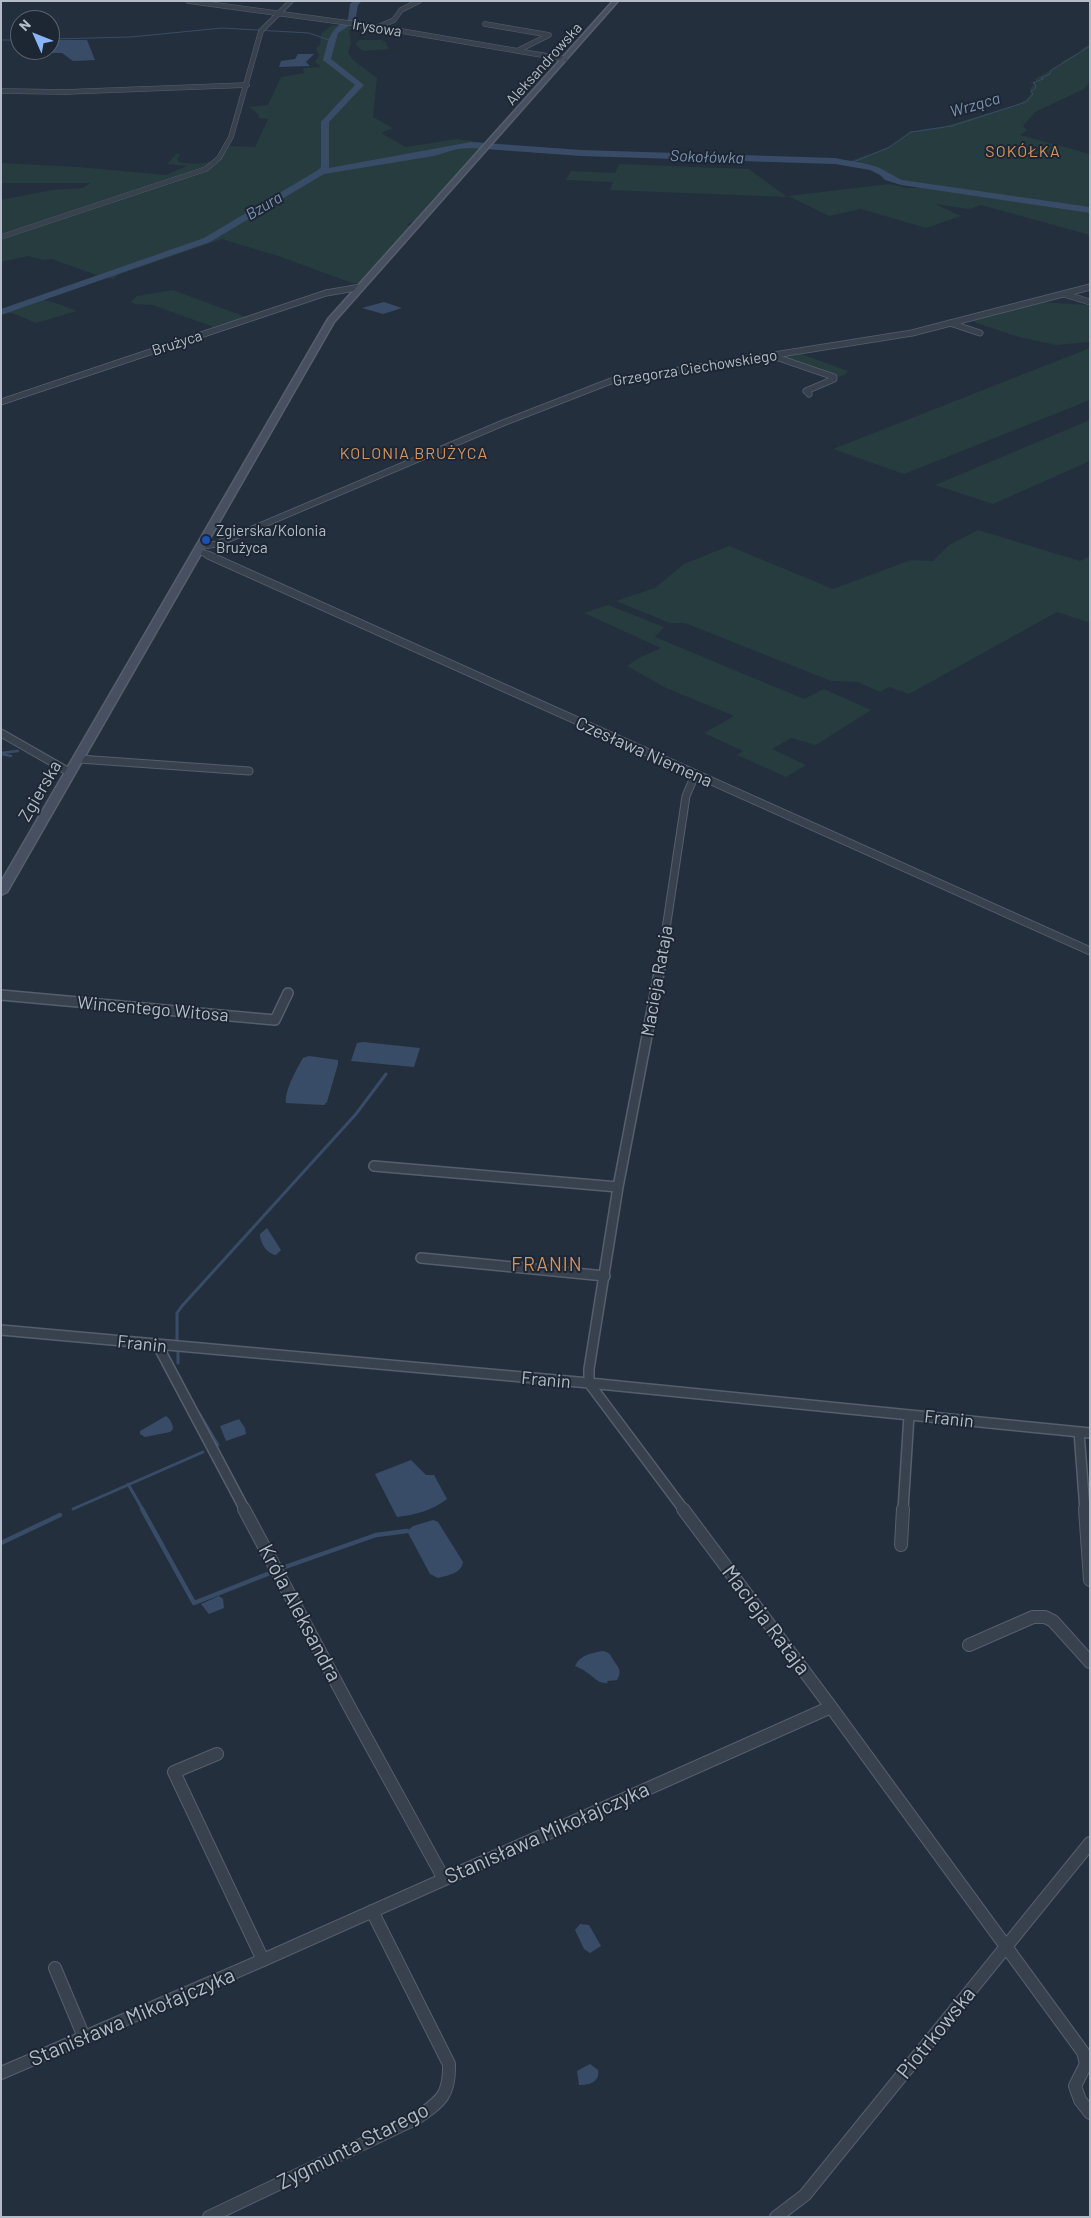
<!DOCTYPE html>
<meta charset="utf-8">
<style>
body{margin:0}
#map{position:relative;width:1091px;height:2218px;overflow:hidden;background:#242f3e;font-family:Barlow,sans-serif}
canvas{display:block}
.frame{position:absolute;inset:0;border:2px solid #b4bcc9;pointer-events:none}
.north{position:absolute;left:10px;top:10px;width:50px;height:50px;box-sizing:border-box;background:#1d2633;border:1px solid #59626f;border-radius:50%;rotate:314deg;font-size:14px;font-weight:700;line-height:20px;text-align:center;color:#b4bcc9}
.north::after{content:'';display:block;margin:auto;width:18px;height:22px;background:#8ab4f8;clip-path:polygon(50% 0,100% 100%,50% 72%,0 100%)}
</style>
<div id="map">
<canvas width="1091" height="2218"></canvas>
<div class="frame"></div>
<div class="north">N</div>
</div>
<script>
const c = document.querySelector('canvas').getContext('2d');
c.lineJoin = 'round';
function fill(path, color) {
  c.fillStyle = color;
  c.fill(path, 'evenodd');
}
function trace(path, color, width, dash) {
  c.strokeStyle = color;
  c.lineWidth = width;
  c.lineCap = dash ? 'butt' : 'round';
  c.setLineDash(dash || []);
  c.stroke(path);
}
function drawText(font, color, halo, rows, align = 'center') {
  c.font = font + ' Barlow,sans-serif';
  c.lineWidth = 4;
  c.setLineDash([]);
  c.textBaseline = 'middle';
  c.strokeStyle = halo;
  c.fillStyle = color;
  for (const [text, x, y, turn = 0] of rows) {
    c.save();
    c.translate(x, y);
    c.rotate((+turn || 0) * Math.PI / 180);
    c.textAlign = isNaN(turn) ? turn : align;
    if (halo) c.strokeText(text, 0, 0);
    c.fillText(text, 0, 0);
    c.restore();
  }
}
fill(new Path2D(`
 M342 24 374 27 349 30 351 43 348 52 353 60 377 78 373 117 393 128 381 133 406 147 456 139 486 143 438 196C425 202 422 220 407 224L410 226 405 233 358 283H352L281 257 222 239 120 274 113 279 102 277 52 259 44 260 28 256 1 262V200L52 190 83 188 90 183H1V163L79 167 166 175 187 166 167 164 176 154H180L177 160 179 162C201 165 214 166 226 146L255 147 268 119 259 118 258 114 249 107 268 105 281 77 304 73 303 68 321 67 315 62 319 55 316 49 320 45 321 34 331 26Z
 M359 40H382L387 43 386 44 389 49 363 51 357 46 356 43Z
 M1090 44V81L1084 89 1035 112 1023 126 1027 130 1020 135 1090 154V235L981 205 969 209 935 204 961 216 926 228 861 209 829 216 788 196 889 184 907 188H929L884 177 875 170 847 164V162L892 146 909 132 945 126 1019 104 1028 98 1031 93 1030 90 1034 83 1029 82 1036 81 1035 79 1062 64 1061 62 1082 51 1081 49Z
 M619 164 749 169 787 197 610 190 613 182 566 180 571 171 615 173Z
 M173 290 246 317 214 327 152 305 135 304 131 302 137 296Z
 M38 299 53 302 77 311 36 323 12 313 1 314Z
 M1037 302 1090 305V342L1056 345 1019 337 974 322 975 320Z
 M1090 348V400L904 474 833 449Z
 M796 352 848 371 846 374 840 377 777 356Z
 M1090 420V461L993 504 935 485Z
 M978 530 1080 561 1090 556V623L1057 612 909 694 889 687 880 692 858 682 831 681 685 623H670L616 601 655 588 684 564 729 546 833 589 911 560 933 561 949 545Z
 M608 605 664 627 655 637 804 699 824 689 871 710 816 745 791 738 772 749 806 765 786 777 737 755 743 751 704 733 734 716 666 688 627 666 637 659 661 648 584 613Z`), '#263c3f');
fill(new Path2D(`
 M50 40H87L95 60 73 61 62 53H36L35 50H50Z
 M298 54H314L306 62 310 66 279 67 281 61 295 59Z
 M384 302 402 308 383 314 362 308Z
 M363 1042 420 1048 414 1067 351 1061 357 1043Z
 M309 1056 338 1060V1064L327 1102 324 1105 286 1103C284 1092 297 1068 303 1058Z
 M267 1228 281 1250 276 1255C267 1254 260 1243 260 1234Z
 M166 1416C170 1419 173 1424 173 1429L170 1432 145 1437 140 1434V1431Z
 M239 1419 245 1428 246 1434 226 1441 220 1426Z
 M411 1460 426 1475H434L447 1499C433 1510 415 1515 397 1517L375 1474Z
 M433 1520 438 1522 463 1562C461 1574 448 1575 438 1578L430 1574 407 1531 413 1526Z
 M219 1596 223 1599 224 1608 209 1614 201 1604Z
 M603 1651C611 1653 610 1655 614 1661 619 1668 622 1671 617 1680L607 1681 608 1683C597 1684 595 1677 586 1672 583 1669 579 1668 575 1666 580 1655 591 1653 603 1651Z
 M580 1924 589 1925 601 1946 590 1953 584 1949 575 1930Z
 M590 2064 598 2070C600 2082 590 2085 579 2085L577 2071Z`), '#394c67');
trace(new Path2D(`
 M50 39 131 37 222 28 309 33 332 41
 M1 40H20
 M848 164 888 148 911 132 952 126 1026 102 1033 94 1031 91 1035 89 1036 85 1033 83 1043 79 1041 78 1050 74V71L1090 46`), '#394c67', 1);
trace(new Path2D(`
 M1 753 18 751
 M1 754 11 756`), '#394c67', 2.5);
trace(new Path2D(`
 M177 1342V1313L182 1306 356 1114 386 1074
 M178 1352V1363
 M199 1413 218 1445
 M128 1484 143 1510
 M73 1509 203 1452`), '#394c67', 3);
trace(new Path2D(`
 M142 1509 194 1603 270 1573
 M1 1543 60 1515
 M285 1567 376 1535 407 1531`), '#394c67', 4.5);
fill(new Path2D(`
 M353 1H362L358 5 355 22 338 33 331 59 364 85 329 122V168L471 142 581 150 835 158C848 161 862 162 874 166 885 169 892 176 902 180L1090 207V213L901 185 885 180 880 175 870 170 835 164 581 156 471 148 457 149 434 156 324 174 210 242 1 315V309L204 238 318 170 321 167V122L355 85 323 60C329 39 328 31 348 19L350 4Z`), '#394c67');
const streetFar4 = new Path2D(`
 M188 1 378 27 565 59
 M485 24 549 35 517 51
 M378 27 394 20 401 10 419 1
 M1 91 65 92 247 85
 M1 237 206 169 219 158 231 137 261 31 291 1`);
const streetFar3 = new Path2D(`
 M1064 294 1090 302
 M950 323 980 333
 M773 356 834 377V379L806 391 809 394
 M1 402 326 293 361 287
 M202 546 217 544 503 423 611 381 912 333 1090 287
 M199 551 211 556`);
const streetFar2 = new Path2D(`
 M208 555 1090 951
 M1 733 71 773
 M79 759 249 771
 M660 969 686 796 695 775`);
const streetFar1 = new Path2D(`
 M660 968 618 1187 589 1369V1383L684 1510
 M1 995 275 1020 288 993
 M374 1166 618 1187
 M421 1258 605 1276
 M1 1330 589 1383 1090 1433
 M158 1346 245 1510
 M1079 1432 1085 1510
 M903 1510 909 1415`);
const street = new Path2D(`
 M244 1509 350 1708 444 1879
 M683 1509 831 1707 1083 2052 1086 2064 1075 2086 1080 2100 1090 2113
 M1085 1509 1090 1580
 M901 1545 903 1509
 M969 1645 1033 1617H1045L1053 1621 1090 1662
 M217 1754 174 1772 263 1960
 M55 1968 84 2037
 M1 2073 263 1960 831 1707
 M209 2217 417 2118C441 2101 450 2095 449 2064L372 1911
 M776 2217 805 2195 1090 1843`);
const secondary = new Path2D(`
 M613 1H618L334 322 7 892 1 895V882L328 319Z`);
trace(streetFar4, '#565f6c', 5.5);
trace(streetFar3, '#565f6c', 7);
trace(streetFar2, '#565f6c', 9);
trace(streetFar1, '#565f6c', 12);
trace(street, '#565f6c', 14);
trace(secondary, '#565f6c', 3);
trace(streetFar4, '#38414e', 4.5);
trace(streetFar3, '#38414e', 5.5);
trace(streetFar2, '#38414e', 7);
trace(streetFar1, '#38414e', 9);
trace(street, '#38414e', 12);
fill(secondary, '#465061');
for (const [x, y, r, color] of [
 [206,540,5,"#1a4fb4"]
]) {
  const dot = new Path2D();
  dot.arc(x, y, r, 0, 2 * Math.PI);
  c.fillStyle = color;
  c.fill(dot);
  trace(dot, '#1d2633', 2);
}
drawText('15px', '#b4bcc9', '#1d2633', [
 ["Irysowa",377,28,9],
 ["Aleksandrowska",544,64,-48],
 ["Brużyca",177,343,-18],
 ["Grzegorza Ciechowskiego",695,368,-9]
]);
drawText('15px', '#b4bcc9', '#1d2633', [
 ["Zgierska/Kolonia",216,531],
 ["Brużyca",216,548]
], 'left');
drawText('italic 16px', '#7c92b1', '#1d2633', [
 ["Wrząca",975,105,-16],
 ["Sokołówka",707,157,2],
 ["Bzura",264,206,-31]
]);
c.letterSpacing = '1px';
drawText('16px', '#d59563', '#1d2633', [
 ["SOKÓŁKA",1023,152]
]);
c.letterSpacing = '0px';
c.letterSpacing = '1px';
drawText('16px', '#d59563', '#1d2633', [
 ["KOLONIA BRUŻYCA",414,454]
]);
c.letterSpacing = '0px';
drawText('18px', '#b4bcc9', '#1d2633', [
 ["Czesława Niemena",644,752,24],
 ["Zgierska",40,791,-60],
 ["Macieja Rataja",657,981,-80],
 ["Wincentego Witosa",153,1009,5],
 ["Franin",142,1344,6],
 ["Franin",546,1380,5],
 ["Franin",949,1419,6]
]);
c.letterSpacing = '1px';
drawText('19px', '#d59563', '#1d2633', [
 ["FRANIN",547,1265]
]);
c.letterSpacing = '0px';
drawText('21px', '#b4bcc9', '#1d2633', [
 ["Króla Aleksandra",300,1613,62],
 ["Macieja Rataja",766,1620,53],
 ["Stanisława Mikołajczyka",547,1833,-24],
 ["Stanisława Mikołajczyka",132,2017,-23],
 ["Piotrkowska",936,2033,-51],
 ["Zygmunta Starego",353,2146,-27]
]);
</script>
